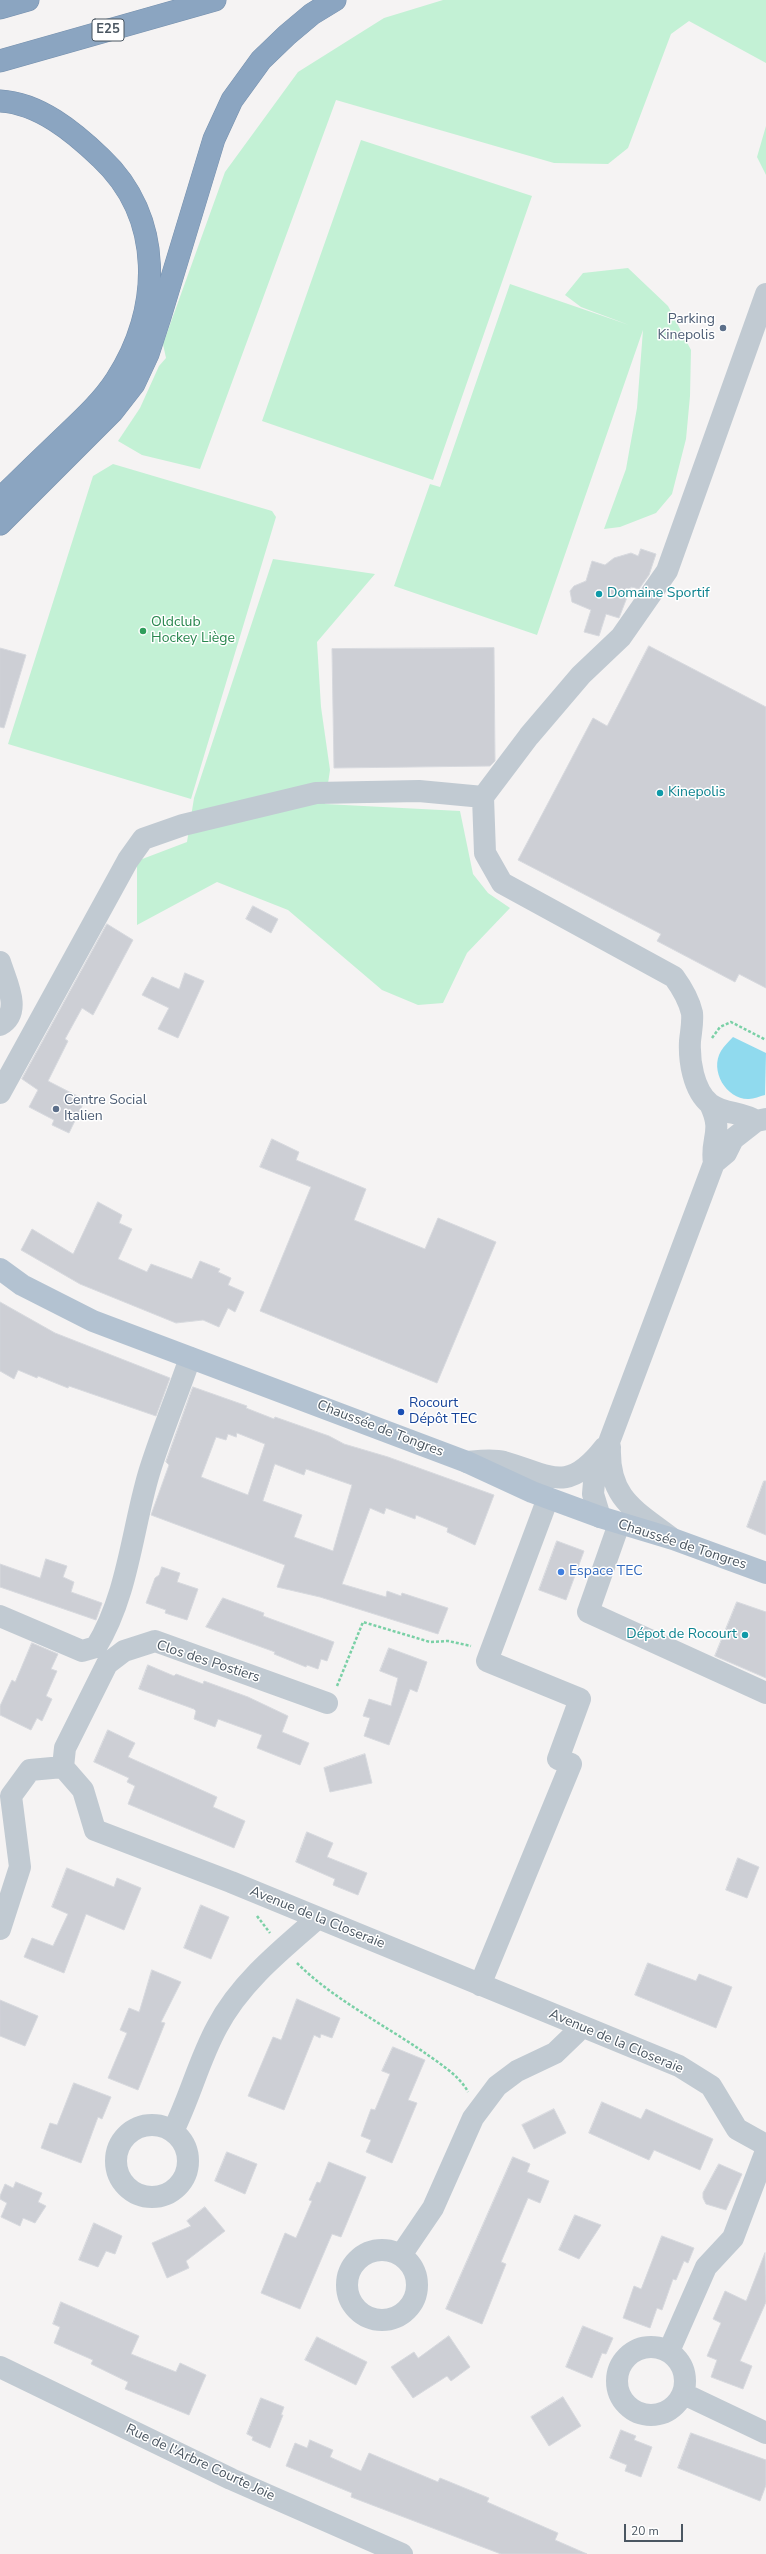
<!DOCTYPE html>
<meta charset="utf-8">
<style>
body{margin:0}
#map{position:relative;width:766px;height:2554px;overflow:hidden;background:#f5f3f3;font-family:"Nunito Sans",sans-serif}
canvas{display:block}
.scale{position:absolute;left:624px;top:2524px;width:59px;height:18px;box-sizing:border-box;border:2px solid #4a5661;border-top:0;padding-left:5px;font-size:12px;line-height:14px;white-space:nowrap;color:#4a5661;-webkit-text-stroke:3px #fff;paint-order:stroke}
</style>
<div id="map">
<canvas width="766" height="2554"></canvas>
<div class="scale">20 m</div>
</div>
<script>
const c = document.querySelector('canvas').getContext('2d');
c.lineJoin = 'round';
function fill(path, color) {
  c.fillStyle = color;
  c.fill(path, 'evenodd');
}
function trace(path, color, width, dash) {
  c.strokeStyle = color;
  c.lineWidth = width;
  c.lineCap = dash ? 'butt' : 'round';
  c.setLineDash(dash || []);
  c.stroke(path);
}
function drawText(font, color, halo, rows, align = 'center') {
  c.font = font + ' "Nunito Sans",sans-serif';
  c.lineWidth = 3;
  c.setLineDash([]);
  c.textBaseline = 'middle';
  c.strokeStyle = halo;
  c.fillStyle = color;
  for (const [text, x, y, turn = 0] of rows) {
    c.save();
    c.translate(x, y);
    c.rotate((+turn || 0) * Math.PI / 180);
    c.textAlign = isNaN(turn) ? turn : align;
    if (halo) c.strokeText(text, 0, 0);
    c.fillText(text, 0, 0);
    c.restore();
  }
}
fill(new Path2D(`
 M443 0H766V63L689 21 671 34 628 148 608 164 554 163 336 100 200 469 142 455 118 441 140 408 159 366 166 358 163 344 225 172 298 72 384 18Z
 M766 126V175L757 157Z
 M361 140 532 196 433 480 262 421Z
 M628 268 668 306 691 350 690 396 686 439 672 494 656 513 620 527 604 529 626 469 629 452 637 408 643 330 537 635 394 586 430 484 440 487 510 284 629 325 581 307 565 295 583 273Z
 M113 464 272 511 276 517 191 799 8 744 93 476Z
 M273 559 375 574 317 642 321 707 330 770 325 804 460 811 473 874 488 893 510 908 467 953 443 1003 418 1005 382 990 288 910 217 882 137 925V861L187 842 194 798Z`), '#c3f1d5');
fill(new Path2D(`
 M733 1037 766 1053 765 1095C760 1096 754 1099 749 1099 727 1100 709 1071 721 1051 724 1046 729 1041 733 1037Z`), '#90daee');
const building = new Path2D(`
 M641 549 656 554 649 575 639 589 631 587 619 618 606 614 599 636 584 632 591 610 572 602 570 591 574 586 586 581 592 561 605 565 614 558 631 553 638 556Z
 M649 646 766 707V988L739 974 735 982 657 941 661 934 518 860 593 718 607 726Z
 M0 648 26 655 4 728 0 727Z
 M494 648 495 761 490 766 334 768 332 649Z
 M253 906 278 919 271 933 246 919Z
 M107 924 133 940 93 1015 82 1008 65 1039 68 1041 48 1081 85 1100 69 1133 52 1125 54 1120 29 1107 38 1090 22 1079Z
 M185 973 204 981 178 1038 158 1029 169 1008 142 995 152 977 179 989Z
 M272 1139 299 1152 296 1160 366 1189 354 1220 425 1249 438 1218 496 1242 437 1383 260 1311 311 1187 260 1167Z
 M98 1202 122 1215 119 1223 132 1229 118 1259 147 1272 151 1264 192 1279 200 1261 220 1269 218 1272 231 1278 228 1285 244 1292 235 1312 228 1308 219 1327 203 1320 176 1323 80 1284 21 1250 32 1229 73 1254Z
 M0 1302 55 1333 170 1378 156 1416 69 1386 68 1388 38 1376 37 1378 18 1370 14 1379 0 1371Z
 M193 1387 247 1406 246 1408 274 1419 275 1417 329 1436 344 1444 388 1457 494 1495 475 1545 447 1532 448 1528 416 1515 415 1519 386 1508 384 1514 370 1508 342 1584 386 1597 387 1591 401 1596 402 1593 448 1608 438 1634 320 1597 277 1587 285 1565 151 1515 169 1465 166 1462ZM237 1433 265 1444 248 1495 201 1477 216 1437 226 1440 228 1434 236 1437ZM275 1464 304 1475 306 1469 352 1485 333 1551 294 1537 302 1515 263 1501Z
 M764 1481H766V1535L747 1527Z
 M557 1541 584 1551 566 1600 539 1590Z
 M46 1559 67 1566 63 1577 74 1582 71 1592 102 1603 96 1620 0 1587V1564L40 1578Z
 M162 1567 180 1573 177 1582 198 1589 187 1620 165 1613 166 1610 146 1603 155 1578 159 1575Z
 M223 1598 264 1613 263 1616 334 1642 327 1661 321 1659 318 1669 307 1665 306 1667 274 1654 275 1652 206 1627Z
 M737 1602 766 1612V1678L715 1656Z
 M32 1643 58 1654 51 1669 57 1671 46 1696 52 1699 42 1721 37 1718 31 1730 0 1715V1706L12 1680 15 1682Z
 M389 1648 427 1662 417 1692 410 1689 389 1745 364 1736 370 1718 363 1716 369 1699 391 1706 398 1678 380 1671Z
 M148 1665 174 1676 176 1674 203 1684 204 1681 248 1697 288 1716 282 1732 309 1743 300 1765 257 1748 262 1735 218 1719 215 1727 194 1719 196 1711 194 1709 139 1689Z
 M108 1730 135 1743 128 1757 217 1797 213 1807 245 1821 234 1848 128 1804 135 1786 127 1782 129 1778 94 1762Z
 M365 1754 372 1783 330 1792 324 1768Z
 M307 1832 333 1843 327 1857 367 1873 358 1895 333 1885 335 1879 296 1862Z
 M738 1858 759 1867 747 1898 726 1890Z
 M67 1868 114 1887 117 1878 141 1888 124 1930 86 1914 64 1973 24 1957 32 1938 53 1946 68 1914 52 1907Z
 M201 1905 229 1917 211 1959 184 1948Z
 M648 1963 696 1981 699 1974 732 1987 716 2028 635 1995Z
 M152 1970 181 1982 161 2022 165 2023 138 2090 108 2078 127 2033 120 2030 129 2008 139 2012Z
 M297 1999 340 2018 332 2038 321 2034 320 2038 314 2035 284 2110 248 2096 273 2037 281 2040Z
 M0 2000 38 2016 25 2046 0 2036Z
 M393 2047 425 2060 408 2100 417 2103 392 2163 366 2152 371 2140 361 2136 371 2109 375 2110 390 2074 382 2071Z
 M74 2083 111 2097 102 2119 98 2117 81 2163 41 2148 50 2123 57 2125Z
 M602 2102 641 2119 646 2109 713 2139 700 2170 654 2150 649 2160 589 2133Z
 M554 2109 566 2133 534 2149 522 2125Z
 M227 2152 257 2164 245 2194 215 2181Z
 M513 2157 530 2164 527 2172 549 2181 540 2203 528 2198 501 2262 506 2264 482 2324 446 2309Z
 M329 2162 366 2177 341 2237 332 2234 300 2309 261 2293 285 2233 296 2238 312 2201 309 2200 317 2182 320 2183Z
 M719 2164 742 2174 726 2210 706 2204 703 2198V2193Z
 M16 2182 42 2193 38 2202 46 2206 35 2223 23 2218 20 2226 1 2217 7 2203 0 2199V2196L5 2184 13 2188Z
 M205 2207 225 2231 186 2261 189 2268 167 2278 152 2243 191 2226 187 2221Z
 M575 2215 601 2225 579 2259 559 2250Z
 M94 2223 122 2236 115 2254 106 2251 98 2267 79 2260Z
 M662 2236 694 2248 688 2263 684 2261 676 2280 673 2279 662 2310 657 2308 650 2328 623 2318 634 2286 641 2289Z
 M765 2253 766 2302 740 2361 752 2366 743 2389 711 2377 717 2360 707 2356 721 2323 713 2319 725 2291 746 2301Z
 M61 2302 139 2336 131 2354 176 2372 180 2363 206 2375 189 2415 125 2389 128 2382 91 2364 93 2360 54 2343 60 2327 53 2324Z
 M583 2326 613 2338 606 2354 602 2353 592 2378 566 2367Z
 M449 2336 470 2367 451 2381 447 2376 413 2398 391 2367 414 2352 418 2358Z
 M317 2337 367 2362 356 2385 305 2360Z
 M563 2397 581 2426 549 2446 531 2417Z
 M261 2398 284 2407 281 2415H283L270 2448 252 2440 253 2437 247 2434Z
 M621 2430 636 2436 634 2440 652 2447 641 2477 625 2471 627 2465 610 2458Z
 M691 2433 766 2460V2485L760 2501 678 2468Z
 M310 2440 333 2450 330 2457 361 2471 369 2453 438 2482 440 2478 489 2498 487 2502 558 2533 555 2540 587 2554H501L351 2497 352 2493 286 2466 295 2443 307 2448Z`);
fill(building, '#cdcfd5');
trace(building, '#d7d9de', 1);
const highway = new Path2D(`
 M0 8 28 0
 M0 61 215 0
 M0 101C39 103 74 132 101 158 164 217 162 310 116 380 103 400 85 417 67 434 45 455 22 477 0 499
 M0 524 113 411 134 384 148 354 160 317 214 139 232 100 261 60 287 35 312 14 335 0`);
trace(highway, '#7690ad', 23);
trace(new Path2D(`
 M712 1038 720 1027 731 1022 766 1040
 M337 1686 363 1622 430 1642 448 1641 471 1646
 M257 1916 270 1933
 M297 1963C333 1999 383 2024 425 2053 439 2063 460 2076 468 2092`), '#7ad0a6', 2.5, [3, 2]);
trace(new Path2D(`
 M766 294 667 571 621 637 581 675 529 736 483 797 485 853 502 883 674 977C682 988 689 1000 692 1013 693 1023 691 1031 690 1041 689 1060 693 1090 710 1104 723 1114 743 1112 756 1121L766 1119
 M0 962C6 982 23 1012 0 1025
 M0 1093 128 860 143 839 183 825 316 793 419 791 483 797
 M714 1163 726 1153 733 1139 756 1121
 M610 1447C608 1498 635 1510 670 1537
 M467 1462C479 1461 492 1459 504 1462 550 1475 567 1495 604 1448
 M600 1517 593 1494 594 1482 714 1163C710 1138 724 1133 710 1104
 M619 1524 588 1612 766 1693
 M0 1616 82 1651 96 1647C128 1595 132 1530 149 1473 161 1434 177 1396 190 1358
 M63 1767 65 1748 107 1664 124 1651 155 1641 327 1703
 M0 1929 20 1867 11 1796 30 1770 63 1767 83 1790 95 1830 231 1882 679 2066 711 2086 737 2129 766 2145
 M480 1985 571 1764 558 1759 580 1699 487 1661 548 1498
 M116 2161a36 36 0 1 1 72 0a36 36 0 1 1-72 0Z
 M173 2131C190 2097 199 2060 217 2027 240 1983 281 1950 318 1918
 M347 2285a35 35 0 1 1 70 0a35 35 0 1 1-70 0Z
 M401 2255 433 2208 473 2118 497 2086 517 2071 555 2053 582 2027
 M617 2381a34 34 0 1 1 68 0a34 34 0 1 1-68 0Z
 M669 2351 706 2267 733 2238 766 2151
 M0 2367 231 2479 402 2554
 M684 2394 766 2433`), '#c1cad2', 22);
trace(new Path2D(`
 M0 1269 22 1285 93 1321 467 1462 532 1492 600 1517 673 1539 766 1573`), '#b3c2d1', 22);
trace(highway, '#8ba5c1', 22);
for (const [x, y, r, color] of [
 [723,328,4,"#5c6f8a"],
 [599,594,4,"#0f9aa8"],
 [143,631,4,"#2e9e5b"],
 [660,793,4,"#0f9aa8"],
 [56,1109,4,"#5c6f8a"],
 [401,1412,4,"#1a4fb4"],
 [561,1572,4,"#3f7fe0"],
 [745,1635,4,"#0f9aa8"]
]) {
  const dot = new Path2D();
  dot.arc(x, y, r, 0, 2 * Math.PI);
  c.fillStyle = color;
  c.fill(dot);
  trace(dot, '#fff', 1.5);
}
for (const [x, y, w] of [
 [108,30,32]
]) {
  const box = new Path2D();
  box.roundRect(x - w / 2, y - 11, w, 22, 3);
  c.fillStyle = '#fff';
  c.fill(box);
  trace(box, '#4a5661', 1);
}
drawText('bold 13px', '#4a5661', null, [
 ["E25",108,30]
]);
drawText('14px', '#4e5e75', '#fff', [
 ["Parking",715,320],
 ["Kinepolis",715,336],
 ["Centre Social",64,1101,"left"],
 ["Italien",64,1117,"left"]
], 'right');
drawText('14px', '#0d838f', '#fff', [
 ["Domaine Sportif",607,594],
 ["Kinepolis",668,793],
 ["Dépot de Rocourt",737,1635,"right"]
], 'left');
drawText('14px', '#27864d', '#fff', [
 ["Oldclub",151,623],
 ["Hockey Liège",151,639]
], 'left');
drawText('14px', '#164399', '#fff', [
 ["Rocourt",409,1404],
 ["Dépôt TEC",409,1420]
], 'left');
drawText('14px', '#4a5661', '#fff', [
 ["Chaussée de Tongres",380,1429,21],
 ["Chaussée de Tongres",682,1545,18],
 ["Clos des Postiers",208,1662,18],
 ["Avenue de la Closeraie",317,1918,22],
 ["Avenue de la Closeraie",616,2042,23],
 ["Rue de l'Arbre Courte Joie",200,2463,25]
]);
drawText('14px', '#366cbe', '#fff', [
 ["Espace TEC",569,1572]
], 'left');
</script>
